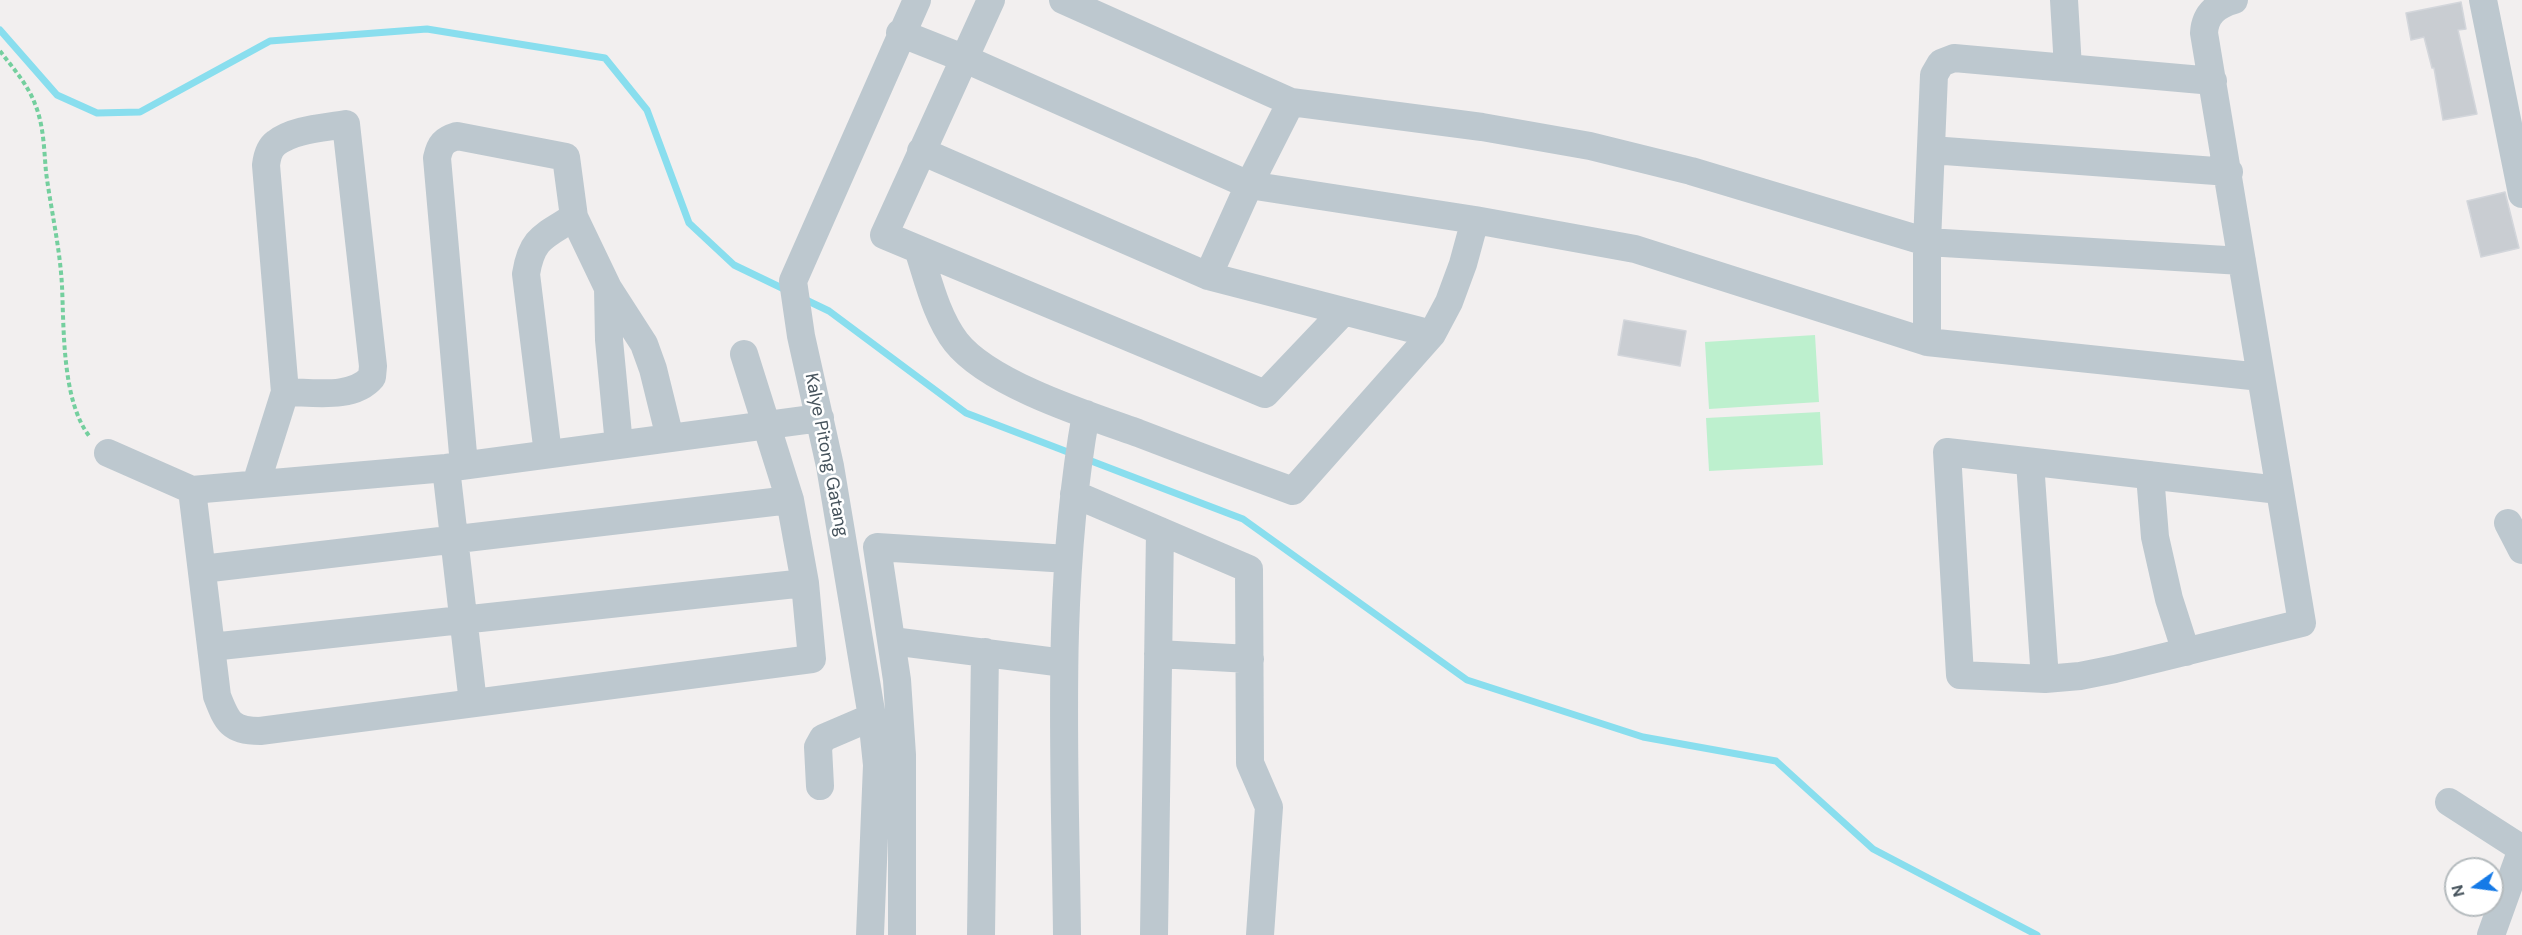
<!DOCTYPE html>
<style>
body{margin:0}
#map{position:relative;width:2522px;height:935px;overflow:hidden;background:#f2efef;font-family:"DM Sans",sans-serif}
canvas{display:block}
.north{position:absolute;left:2444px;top:857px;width:60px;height:60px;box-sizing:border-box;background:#fff;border:2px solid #b5bbbe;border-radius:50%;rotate:256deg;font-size:16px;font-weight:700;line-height:24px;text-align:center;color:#47545d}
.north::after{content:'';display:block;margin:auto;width:21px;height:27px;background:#157ae7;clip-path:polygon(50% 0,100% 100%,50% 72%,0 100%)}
</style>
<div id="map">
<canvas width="2522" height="935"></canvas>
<div class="north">N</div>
</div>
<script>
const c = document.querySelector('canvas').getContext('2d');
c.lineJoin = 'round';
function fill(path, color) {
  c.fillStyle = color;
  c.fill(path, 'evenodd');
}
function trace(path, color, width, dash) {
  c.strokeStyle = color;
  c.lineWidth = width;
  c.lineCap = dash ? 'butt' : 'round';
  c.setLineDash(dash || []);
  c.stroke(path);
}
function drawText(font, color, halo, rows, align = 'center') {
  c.font = font + ' "DM Sans",sans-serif';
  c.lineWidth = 5;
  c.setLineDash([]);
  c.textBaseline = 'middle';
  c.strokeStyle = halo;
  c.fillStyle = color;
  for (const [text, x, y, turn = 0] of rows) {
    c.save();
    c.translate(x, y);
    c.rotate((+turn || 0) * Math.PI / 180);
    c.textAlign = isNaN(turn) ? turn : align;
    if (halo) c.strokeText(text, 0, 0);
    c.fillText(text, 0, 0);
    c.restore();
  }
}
fill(new Path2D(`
 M1815 335 1819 402 1709 409 1705 342Z
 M1820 412 1823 465 1709 471 1706 418Z`), '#bdf0ce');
trace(new Path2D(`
 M0 30 57 95 97 113 140 112 270 41 427 29 605 58 647 110 689 223 734 265 786 290
 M804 299 829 311 966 413 1073 454
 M1086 459 1243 519 1467 680 1643 737 1776 761 1873 849 2037 935`), '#89deee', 7);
const building = new Path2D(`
 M2461 2 2466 29 2458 30 2477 114 2443 120 2434 68H2432L2424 37 2411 40 2406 13Z
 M2505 192 2519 248 2481 257 2467 201Z
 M1624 320 1686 331 1680 366 1618 355Z`);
fill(building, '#c9cdd2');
trace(building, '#d3d6db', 1.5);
trace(new Path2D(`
 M0 51C13 68 28 85 35 104 44 126 44 150 46 172 51 210 60 248 62 286 64 330 62 402 90 437`), '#74cf9e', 4, [4.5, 3]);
trace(new Path2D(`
 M991 0 884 235 1265 394 1343 312
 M1063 0 1291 102 1482 127 1590 146 1691 171 1927 242 2242 261
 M2064 0 2068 68
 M2234 0C2216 5 2205 15 2204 33L2302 623 2115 669 2080 676 2045 679 1960 675 1947 452 2279 490
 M2483 0 2522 194
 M900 33 963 58 1249 185 1475 220 1635 249 1927 342 2261 377
 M1931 150 2229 172
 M921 151 1208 276 1432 334
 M918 249C928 279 936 316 956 342 989 384 1087 415 1138 433 1190 453 1241 472 1293 491L1432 334 1449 302 1463 264 1475 220
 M1208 276 1249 185 1291 102
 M608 288 609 340 619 445
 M1927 342V242L1934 75 1941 63 1954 58 2213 81
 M108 453 192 490 446 468 820 418
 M548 454 526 274C532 237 545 236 574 217
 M2030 462 2045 679
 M464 465 437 158C440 144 444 140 457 136L566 157 574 217 608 288 644 344 653 369 670 438
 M446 468 473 703
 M2150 475 2155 537 2169 599 2186 652
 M256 484 285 392 266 165C267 157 269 148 276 143 294 129 324 128 346 124L373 366 372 377C353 400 312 392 285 392
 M192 490 217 696C227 722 231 731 260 731L812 659 805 583 790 500 744 354
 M1074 494 1249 569 1250 763 1269 807 1260 935
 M2508 523 2522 550
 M202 569 790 500
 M892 641 1064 663
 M211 647 805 583
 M1158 654 1250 659
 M820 786 818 747 823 738 872 717
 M2449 802 2522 849
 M870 935 877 765 872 717 830 466 801 336 793 281 917 0
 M902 935V755L897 680 877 547 1068 559
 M981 935 985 652
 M1067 935C1065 762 1055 585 1086 414
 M1154 935 1160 531
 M2491 935 2522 849`), '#bdc8cf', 28);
drawText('18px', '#47545d', '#fff', [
 ["Kalye Pitong Gatang",826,455,79]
]);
</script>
